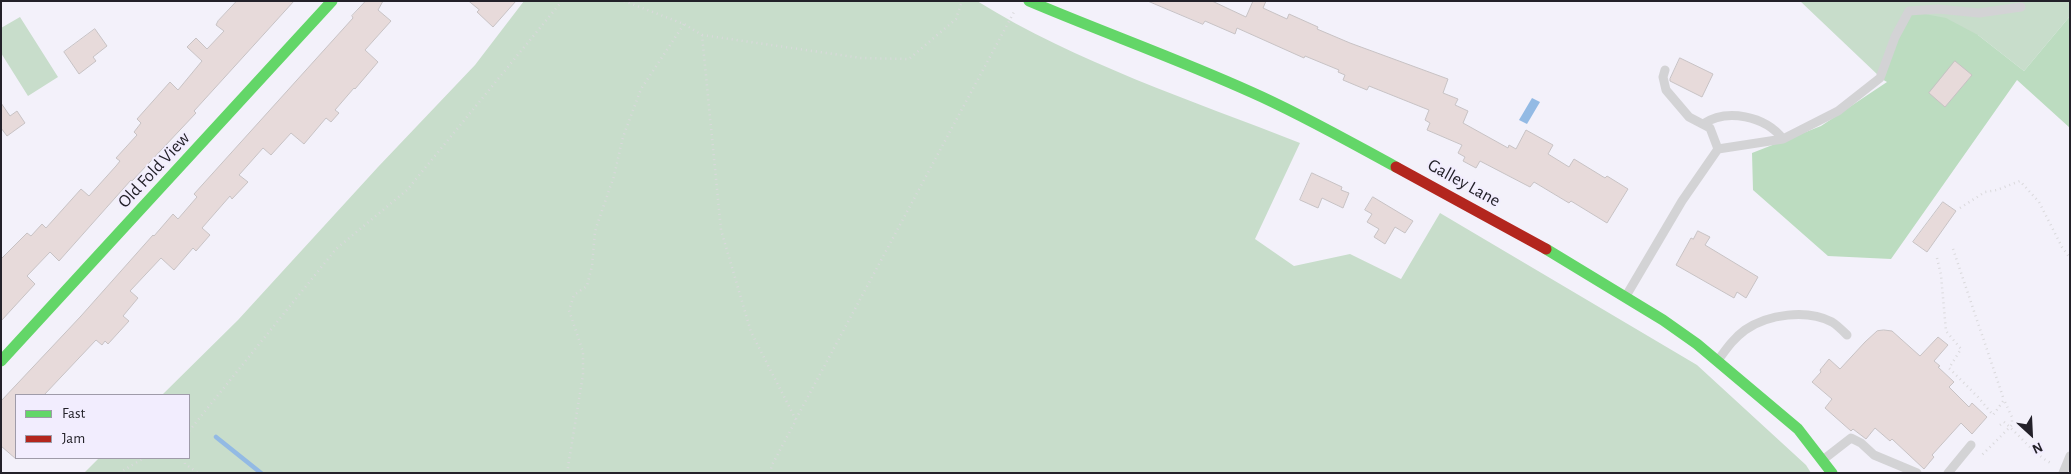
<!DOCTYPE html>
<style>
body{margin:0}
#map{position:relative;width:2071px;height:474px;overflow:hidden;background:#f3f1fa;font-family:"Alegreya Sans",sans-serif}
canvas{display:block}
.frame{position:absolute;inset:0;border:2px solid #232129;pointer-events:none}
.legend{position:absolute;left:15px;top:394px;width:175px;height:65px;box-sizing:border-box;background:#f2edfe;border:1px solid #9f9ba9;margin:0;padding:6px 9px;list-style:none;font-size:15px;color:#232129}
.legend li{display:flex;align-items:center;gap:10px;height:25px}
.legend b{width:25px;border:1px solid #9f9ba9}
.north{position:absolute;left:2006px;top:409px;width:50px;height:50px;-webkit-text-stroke:4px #f2edfe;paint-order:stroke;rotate:155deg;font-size:14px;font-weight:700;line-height:20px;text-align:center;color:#232129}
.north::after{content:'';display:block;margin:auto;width:18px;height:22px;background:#232129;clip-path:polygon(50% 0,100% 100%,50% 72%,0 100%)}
</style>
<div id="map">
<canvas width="2071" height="474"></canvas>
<div class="frame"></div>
<ul class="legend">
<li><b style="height:6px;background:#63d668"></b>Fast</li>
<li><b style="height:6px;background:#b3261e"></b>Jam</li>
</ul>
<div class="north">N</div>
</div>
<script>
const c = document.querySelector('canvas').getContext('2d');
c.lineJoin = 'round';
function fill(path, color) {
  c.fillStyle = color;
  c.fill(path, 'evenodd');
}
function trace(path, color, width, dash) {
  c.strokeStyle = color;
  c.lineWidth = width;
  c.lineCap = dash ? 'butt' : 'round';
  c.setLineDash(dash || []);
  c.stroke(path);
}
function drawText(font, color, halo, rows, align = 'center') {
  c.font = font + ' "Alegreya Sans",sans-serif';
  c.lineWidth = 4;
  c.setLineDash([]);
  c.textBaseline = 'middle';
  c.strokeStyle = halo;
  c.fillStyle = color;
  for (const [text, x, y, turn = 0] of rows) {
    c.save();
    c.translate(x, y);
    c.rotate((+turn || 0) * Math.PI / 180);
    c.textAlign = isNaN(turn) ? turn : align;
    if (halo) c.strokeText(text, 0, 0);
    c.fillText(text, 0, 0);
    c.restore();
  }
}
fill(new Path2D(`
 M524 1H977C1077 63 1191 100 1300 143L1255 239 1294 266 1350 254 1401 279 1440 213 1697 365 1806 465 1811 473H84L99 458H189V395H162L238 320 378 167 475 65Z
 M1800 1H2070V16L2024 71 1978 35 1880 77Z
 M20 17 58 77 28 96 1 53V28Z`), '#c8ddcb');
fill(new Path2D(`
 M1909 11 1946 18 1978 35 2024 71 2070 16V128L2017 80 1891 259 1828 256 1753 190 1752 153 1821 126 1887 82 1880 78Z`), '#bcdcc0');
fill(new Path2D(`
 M1532 98 1540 102 1527 124 1519 120Z`), '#93bae4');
trace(new Path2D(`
 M216 437 261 473`), '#93bae4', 4.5);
const building = new Path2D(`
 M237 1H294L194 111 196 113 132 181 131 180 59 261 50 252 27 276 35 284 1 321V259L27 233 31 236 42 224 46 228 81 189 89 196 116 166 120 161 116 158 137 135 134 132 141 123 137 119 170 82 178 90 202 61 187 47 196 38 207 49 224 31 216 25 218 21Z
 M366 1H383L378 10 391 21 365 50 378 62 355 89 354 88 335 110 339 113 331 122 326 118 304 144 291 133 271 155 263 148 239 175 248 182 232 199 230 196 202 228 210 235 196 251 193 248 174 270 161 258 130 291 138 298 123 316 129 321 108 344 105 341 102 345 96 340 44 395H16V459L1 446V401L81 316 153 235 154 236 173 214 178 219 197 197 194 194 353 18 352 16Z
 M469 1H516L493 27 477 12 479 10Z
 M1148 1H1212L1246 17 1253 1H1266L1263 8 1287 19 1289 14 1318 27 1317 29 1350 43 1448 79 1443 93 1458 99 1455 105 1468 111 1463 123 1508 148 1509 145 1516 149 1526 130 1553 145 1548 154 1569 167 1574 159 1605 178 1607 176 1628 189 1607 223 1571 201 1569 203 1534 182 1530 187 1480 161 1476 168 1463 161 1465 157 1458 153 1462 145 1427 130 1430 123 1425 120 1429 110 1369 86 1367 90 1343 80 1345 75 1338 72 1339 70 1305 56 1304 58 1237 28 1235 34 1205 21 1203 24Z
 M95 29 107 46 93 57 96 61 79 74 64 52Z
 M1680 58 1713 74 1702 97 1670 81V79Z
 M1955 61 1972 75 1945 107 1929 93Z
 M1 103 10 116 17 111 25 123 7 136 1 128Z
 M1312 173 1342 187 1341 190 1349 193 1343 208 1322 198 1318 208 1300 200Z
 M1373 197 1413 221 1405 233 1395 227 1385 244 1374 237 1379 229 1367 222 1372 214 1365 210Z
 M1943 202 1956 211 1927 252 1913 242Z
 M1698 231 1710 237 1705 245 1758 277 1746 298 1737 292 1734 298 1676 265 1691 238 1693 239Z
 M1884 330 1892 331 1920 356 1938 337 1948 345 1934 361 1940 366 1938 367 1954 382 1949 387 1969 407 1972 403 1987 417 1972 434 1961 423 1932 455 1934 457 1924 469 1892 439 1890 441 1875 428 1866 439 1853 429 1851 431 1825 408 1832 399 1812 382 1821 372 1820 370 1829 359 1840 369 1865 342 1877 331Z`);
fill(building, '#e7dada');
trace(building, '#c7c2c4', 1);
trace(new Path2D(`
 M624 1 684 24 702 35 721 230 751 332 796 420 772 465 770 473
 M702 35 861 58 909 59 956 19 962 1
 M1960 208 1985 192 1997 190 2020 181 2039 202 2062 247 2070 258
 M1953 249 2004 400
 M1937 258 1941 275 1946 331 1961 349 1949 368 1978 397 1993 415 2004 400 2012 417V425L1982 455 1979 454
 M796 419 1014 12
 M2000 425 2004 422C2020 435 2035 456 2053 464
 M189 431 336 249 407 190 562 1
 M184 458 185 464 198 473
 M119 473 144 458
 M567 473 583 375V352L569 310 574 295 587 286 592 266 595 231 614 176 623 137 641 89 684 24`), '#dad9dc', 2.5, [1, 4]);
trace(new Path2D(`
 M1703 124C1727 108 1765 116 1783 139
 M1718 149 1783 139 1838 111 1880 78 1895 37 1909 11 1938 9 1979 13 2021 7
 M1626 296 1682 201 1718 149 1710 128 1689 117 1666 90 1663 77 1665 70
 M1719 359C1727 348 1734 338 1745 330 1768 314 1807 309 1832 322 1837 325 1842 330 1847 335
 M1824 459 1851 438 1861 443 1874 455 1917 473
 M1948 473 1971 445
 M2063 473 2070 456`), '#d3d3d5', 9);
trace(new Path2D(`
 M1029 1C1102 32 1178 59 1251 92 1301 114 1348 141 1396 167
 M1546 249 1663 320 1697 344 1798 429 1832 473
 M1 361 332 1`), '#63d668', 11);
trace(new Path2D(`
 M1396 167 1546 249`), '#b3261e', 11);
drawText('18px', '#232129', '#f2edfe', [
 ["Old Fold View",154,170,-47],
 ["Galley Lane",1464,183,29]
]);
</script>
